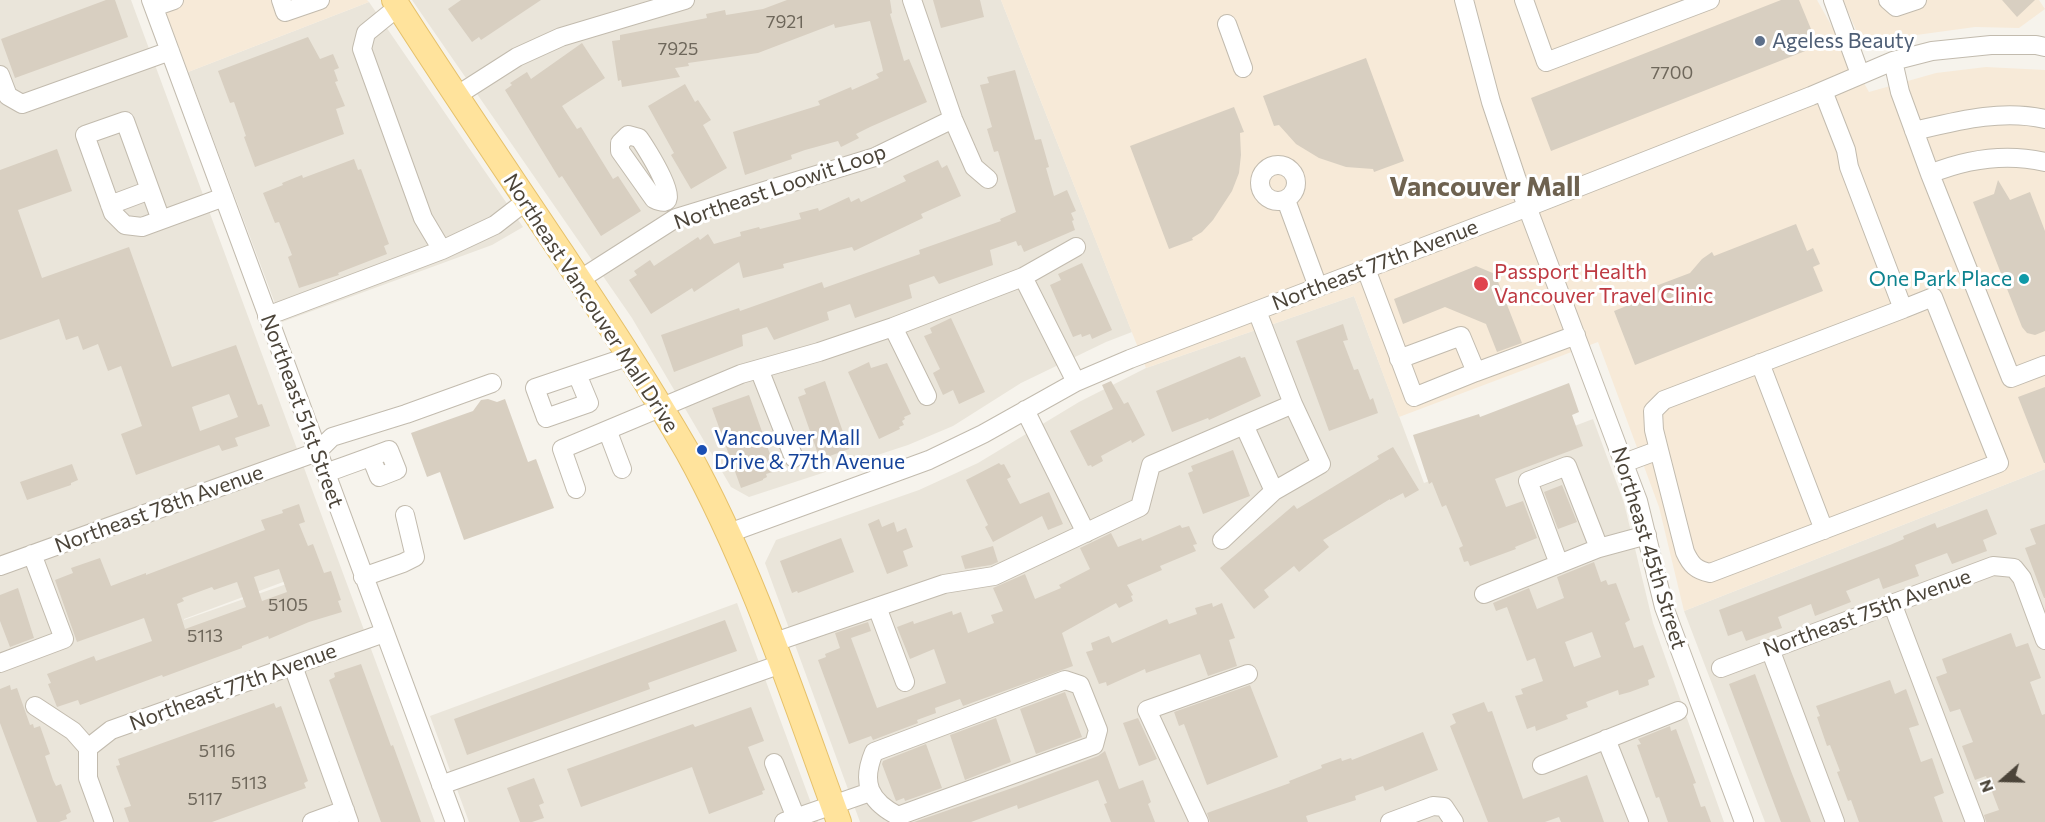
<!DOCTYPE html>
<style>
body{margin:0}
#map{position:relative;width:2045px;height:822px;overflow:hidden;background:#f6f3ec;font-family:Commissioner,sans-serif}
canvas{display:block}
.north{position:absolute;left:1973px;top:750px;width:60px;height:60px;-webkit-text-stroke:4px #fff;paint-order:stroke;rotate:250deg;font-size:16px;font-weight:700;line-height:24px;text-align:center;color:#4b4439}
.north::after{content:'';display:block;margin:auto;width:21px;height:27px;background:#4b4439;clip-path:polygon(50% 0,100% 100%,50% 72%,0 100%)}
</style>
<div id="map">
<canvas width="2045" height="822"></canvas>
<div class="north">N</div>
</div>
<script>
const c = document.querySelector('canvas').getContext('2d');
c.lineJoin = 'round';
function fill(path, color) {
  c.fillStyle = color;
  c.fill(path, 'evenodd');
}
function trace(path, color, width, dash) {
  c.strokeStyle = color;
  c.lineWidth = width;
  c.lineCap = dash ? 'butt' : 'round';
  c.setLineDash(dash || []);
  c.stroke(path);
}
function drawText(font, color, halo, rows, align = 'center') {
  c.font = font + ' Commissioner,sans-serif';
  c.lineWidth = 6;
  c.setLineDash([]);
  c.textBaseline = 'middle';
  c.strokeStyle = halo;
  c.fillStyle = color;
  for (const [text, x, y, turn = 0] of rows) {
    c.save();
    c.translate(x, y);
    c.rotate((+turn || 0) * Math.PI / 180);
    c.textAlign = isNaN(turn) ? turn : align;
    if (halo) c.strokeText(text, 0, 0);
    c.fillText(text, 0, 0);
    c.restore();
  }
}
fill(new Path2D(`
 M0 0H131L435 822H0ZM318 569 295 581 184 620V619Z
 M412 0H1001L1132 332 1106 342 1021 383 953 426 908 445 749 497 731 487 632 318Z
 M369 2 523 227 492 245 282 322 188 72Z
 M1354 296 1424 483 1593 419 1624 503 1653 623 1724 822H860L765 563 776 540 919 490 978 463 1079 402 1146 368Z
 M2045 469V822H1765L1684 611Z
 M737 603 818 822H469L430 716Z`), '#eae5da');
fill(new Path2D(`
 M161 0H367L369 2 188 72Z
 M1001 0H1817L1869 92 1936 73 1986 67 2045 70V469L1684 611 1659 507 1598 342 1399 417 1354 296 1146 368Z
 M1843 0H2039L2045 9 2019 28 1975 27 1909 36 1868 45 1859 37Z`), '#f7ead8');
fill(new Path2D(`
 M106 0H115L128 37 15 78 1 39Z
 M461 0H541L481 40 479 37 472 42 448 9Z
 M787 0H890L892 13 890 14 904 61 909 59 927 102 870 127 856 134 859 138 841 147 838 141 805 150 791 155 792 159 745 175 733 132 820 105 818 101 851 87 852 90 879 78 876 74 883 71 882 66 870 21 835 28 834 24 758 53 688 63 689 66 675 68 680 77 622 87 621 80 618 81 612 41 620 40V35L707 18 706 14 725 10 726 15 763 9Z
 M933 0H980L984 17 941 28Z
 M1781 0H1799L1818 46 1551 151 1531 98Z
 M2002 0H2035L2017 17Z
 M308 37 320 59 333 54 339 68 334 70 338 81 335 82 345 106 336 109 344 134 255 167 244 137 246 136 234 102 230 103 218 71Z
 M582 43 605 78 562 106 577 129 581 127 613 179 618 176 641 211 601 236 562 176 559 178 505 90 512 85 510 83 527 72 531 79Z
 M1366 58 1404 161 1374 172 1373 169 1346 167 1319 158 1296 144 1279 125 1274 126 1263 96Z
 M1015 70 1035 140 1041 139 1049 167 1046 168 1054 196 1067 190 1076 211 1071 213 1074 220 1072 221 1075 230 1024 252 1021 245 1018 246 1016 241 990 250 993 265 939 284 934 276 909 285 912 298 855 318 850 304 827 312 829 320 774 340 767 327 742 335 743 346 674 372 661 335 739 308 740 311 822 282 824 288 920 254 919 250 1001 221 1000 219 1016 212 998 151 994 152 987 129 992 127 980 85 989 83 987 77Z
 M685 84 695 102 698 100 711 120 703 125 727 168 691 189 671 155 674 153 648 106Z
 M1234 107 1244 132 1240 133 1241 155 1239 173 1232 191 1213 220 1202 232 1192 238 1193 240 1169 249 1130 146Z
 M57 149 72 191 18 210 42 278 129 247 172 367 236 345 258 405 262 404 270 426 235 438 238 446 222 451 219 445 136 475 121 434 142 426 121 366 108 371 98 344 83 350 78 336 66 340 59 319 0 340V170ZM229 394 238 417 200 431 192 407Z
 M354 159 358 170 361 169 389 244 384 246 387 254 338 273 339 275 299 288 288 257 292 255 279 222 275 223 263 193 283 185 282 183 302 175 303 178Z
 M938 160 942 168 947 165 961 196 921 214 923 218 854 251 852 247 783 264 784 268 743 278 739 262 694 292 692 288 651 314 629 280 637 275 634 271 650 260 654 266 698 237 700 240 708 234 714 244 741 236 740 232 759 227 760 229 801 219 799 213 818 208 819 211 849 197 851 202 859 198 861 202 906 181 903 176Z
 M1998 180 2010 200 2030 192 2045 231V331L2035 335 2027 333 2022 327 1973 202 1994 194Z
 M1796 224 1807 251 1813 248 1820 264 1813 267 1823 291 1635 365 1614 311 1656 294 1653 287 1690 273 1702 259 1712 252 1714 256Z
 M1082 263 1112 330 1092 339 1090 334 1082 337 1081 334 1073 337 1050 285 1061 280 1058 274Z
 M1476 266 1495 274 1522 343 1497 352 1486 324 1445 307 1403 324 1394 299Z
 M951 318 985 392 959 404 953 390 943 395 933 373 940 369 924 336 932 333 930 328Z
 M1343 324 1348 340 1343 341 1354 370 1358 369 1370 400 1373 398 1378 413 1329 431 1296 341Z
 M1240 356 1241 358 1245 357 1261 396 1209 420 1208 418 1172 432 1156 391Z
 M869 362 871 368 887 363 911 414 904 417 905 419 902 421 904 425 899 427 900 429 879 439 848 372Z
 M825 381 849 449 827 457 825 451 818 454 798 397 806 394 804 389Z
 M1111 381 1124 404 1128 402 1145 435 1132 443 1131 440 1101 456 1103 461 1092 467 1091 465 1088 466 1070 431 1113 409 1102 385Z
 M1569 383 1579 412 1572 415 1583 446 1495 479 1506 507 1523 501 1537 538 1515 547 1516 549 1470 566 1468 561 1464 562 1459 548 1463 546 1446 505 1442 507 1432 482 1429 484 1413 435 1479 414 1480 417Z
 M2045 387V463H2044L2018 397Z
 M749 395 776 471 766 474 767 477 763 479V480L741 488 712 408Z
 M488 399 497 402 505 399 528 462 536 459 554 508 464 540 440 472 427 477 411 433 473 411 481 400Z
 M1393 447 1419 490 1405 498 1403 493 1390 500V499L1323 540 1329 547 1299 572 1294 566 1264 590 1269 597 1254 609 1220 568 1294 505 1297 509 1379 459 1377 456Z
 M1233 450 1250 496 1203 514 1188 473 1193 471 1191 466Z
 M999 463 1001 465 1004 464 1011 477 1007 479 1020 504 1049 492 1063 524 1048 530 1042 516 993 542 985 527 988 525 966 480Z
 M72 464 78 480 71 483V485L27 500 20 482Z
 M1562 485 1577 522 1558 529 1544 492Z
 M299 504 305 522 299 524 308 546 313 544 324 573 331 571 341 600 338 601 342 612 309 622 269 639 268 636 242 646V648L163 677 162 675 80 705 78 700 57 707 48 684 51 683 47 674 94 656 96 661 152 641 144 618 77 642 55 580 73 573 71 568 100 558 111 586 146 573V575L265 530 261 520 283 513 282 510ZM279 569 287 592 262 601 254 577ZM237 582 246 607 185 629 177 604 184 601 182 598 212 587 214 590Z
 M1987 509 1997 534 1983 540 1987 551 1952 564 1947 553 1915 565 1919 576 1883 589 1879 578 1846 591 1851 602 1815 616 1811 604 1778 617 1782 628 1746 641 1742 631 1728 636 1719 610 1890 545 1904 539 1903 536 1935 523 1937 528Z
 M879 519 882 527 894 522 897 532 906 528 913 547 903 551 908 566 887 574 868 524Z
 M2045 524V598H2044L2025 548 2036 544 2030 529Z
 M1180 525 1182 528 1189 526 1197 544 1193 545 1196 551 1160 566 1162 570 1127 585 1133 595 1131 596 1133 601 1119 608 1116 603 1062 633 1073 666 963 706 960 699 935 708 936 713 917 720 918 723 873 740 871 736 849 744 818 660 826 657 825 654 840 648 835 633 868 622 871 631 851 638 877 708 946 683 934 649 910 659 897 627 913 621 914 624 952 611 953 615 961 612 968 633 994 623 991 615 1003 611 993 588 1025 574 1035 599 1061 588 1059 585 1090 569 1080 548 1111 533 1118 547 1141 538 1142 541Z
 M841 538 854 572 798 593 797 591 792 593 780 561Z
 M993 546 998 562 991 565 965 569 961 556Z
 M1594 562 1601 582 1606 580 1608 585 1616 583 1630 620 1625 623 1634 648 1643 645 1655 677 1648 680 1649 685 1630 692 1619 695 1618 690 1586 702 1588 707 1566 715 1568 719 1536 731 1535 726 1527 729 1515 696 1523 694 1521 689 1543 681 1535 658 1527 661 1507 607 1496 611 1493 603 1529 588 1537 609 1564 598 1557 577ZM1592 632 1601 657 1574 667 1565 642Z
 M18 588 34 638 10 647 0 621V595Z
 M1212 603 1213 607 1222 603 1235 638 1229 640 1237 666 1208 676 1200 654 1146 673 1145 669 1107 686 1106 682 1099 684 1086 652 1093 650 1091 643 1109 636 1112 643 1167 619 1169 624 1197 614 1195 608Z
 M725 620 737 651 648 683 650 689 467 755 454 719Z
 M2011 633 2016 647 2028 643 2041 678 2030 682 2042 715 2045 714V822H1986L1984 815 1999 810 1986 776 1975 780 1962 746 1973 742 1960 709 1950 712 1936 677 1947 673 1942 659Z
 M361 664 391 746 393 745 421 822H381L329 680 335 677 334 673Z
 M1755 674 1791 771 1811 822H1781L1770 793 1729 684Z
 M1890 680 1895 694 1906 689 1919 725 1909 728 1921 762 1932 758 1944 793 1934 797 1943 822H1859L1851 800 1848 801 1837 772 1840 771 1830 745 1827 746 1817 717 1820 716 1816 706Z
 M10 685 11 690 17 688 30 725 33 724 34 728 40 726 50 754 45 756 53 780 56 786 61 784 71 812 66 815 67 819 59 822H37L0 723V689Z
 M1250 685 1278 757 1207 785 1184 724 1179 726 1174 712Z
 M1065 692 1082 737 1036 754 1020 709Z
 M1484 702 1488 712 1492 711 1523 799 1587 775 1604 822H1561L1559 817 1545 822H1488L1450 726 1456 723 1452 714Z
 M274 703 276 708 281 706 308 781 304 783 306 788 212 822H129L124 808 131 806 116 766 120 765 118 759Z
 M751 707 764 741 748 747 765 790 762 791 763 794 709 814 692 767 581 807 567 769 693 724 695 727Z
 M996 718 1011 762 965 780 950 735Z
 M1138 718 1157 759 1139 766 1123 723Z
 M1670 726 1671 731 1676 729 1696 783 1693 784 1701 807 1705 806 1711 822H1668L1659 797 1656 798 1637 745 1641 744 1638 739Z
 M1423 732 1438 770 1385 791 1383 786 1355 796 1356 800 1306 816 1308 822H1210L1207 813 1290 783 1289 781 1322 768 1321 765 1341 758 1342 761 1351 758 1352 760Z
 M926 744 942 788 905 801 904 798 896 801 882 764 883 761Z
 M1105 751 1119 789 1143 780 1151 802 1148 804 1155 822H1111L1104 804 1107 803 1098 780 1018 809 1017 805 971 822H914L1018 786 1098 756Z
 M534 778 544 803 539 805 544 818 532 822H520L507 788Z`), '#d8cfc1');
const minor = new Path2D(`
 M151 0 455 822
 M281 0 285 12 320 0
 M912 0 953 119 974 167 988 179
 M1464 0 1491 102 1517 180 1638 501 1664 607 1744 822
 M1524 0 1546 62 1710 0
 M1833 0 1860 74
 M1888 0 1896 7 1917 0
 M154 7 174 0
 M398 7 366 33 362 49 423 218 442 250 495 225 526 201
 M1227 24 1243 68
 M1893 61 1900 92 1930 174 2011 378 2045 365
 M0 75 8 96 22 104 170 51
 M456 96 517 57 561 37 685 0
 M1914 131C1957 121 2001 109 2045 119
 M628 135 639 138C643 143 691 217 654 199L620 151V143Z
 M1260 183a18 18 0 1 1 36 0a18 18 0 1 1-36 0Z
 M1930 174C1967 159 2005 153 2045 162
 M1286 200 1318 287
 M110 205 150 190
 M161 220 125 121 85 135 113 213 125 225 142 227 224 197
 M1366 269 1414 397 1476 372 1461 336 1399 359
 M1023 277 1076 382
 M579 280 676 218 875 157 953 119
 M1257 311 1293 404
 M267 316 442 250
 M893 327 927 396
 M1760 363 1824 530
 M759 369 794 458
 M1476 372 1576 335
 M577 374 589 403 546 418 535 388 630 356
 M1025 410 1086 533
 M1244 425 1293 404 1321 464 1274 491
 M608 432 622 469
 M1659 450 1685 552C1691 565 1696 570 1710 573L1999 463 1933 297 1903 309
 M1624 463 1659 450 1654 430 1653 411 1664 400 1903 309 1849 167 1846 150 1823 91
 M325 473C346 466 367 458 389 450L397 470 379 477 371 457
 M576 489 562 449 741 374 819 352 893 327 989 290 1023 277 1076 247
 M729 533 929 460 983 434 1076 382 1130 359 1528 207 1811 96 1893 61 1932 51 1991 45H2036L2045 47
 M1559 564 1528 481 1567 466 1599 548
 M0 566 317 452 332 437 406 414 492 383
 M363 577 403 563 415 557 405 515
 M1484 594 1599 548 1647 535
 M1892 603 1975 822
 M877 607 905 682
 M772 643 944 584 994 576 1140 507 1151 465 1244 425 1274 491 1222 540
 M1770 649 1835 822
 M0 663 64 639 32 554
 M293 666 349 822
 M1721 668 1993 566 2014 568 2022 578 2045 640
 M1065 680 1080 685 1098 730 1094 745 898 816C869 801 861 783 874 752Z
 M35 706 73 731 88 748
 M1606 739 1639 822
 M88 748 111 730 384 633
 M88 748V778L104 822
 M774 763 796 818
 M1542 765 1678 711
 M441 785 781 664
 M312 822 345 810
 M784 822 870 792
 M1199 822 1147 710 1248 674
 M1390 822 1433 806 1444 807 1454 822`);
const major = new Path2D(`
 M394 0C448 85 505 168 561 252 604 317 648 383 687 451 751 566 794 699 839 822`);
trace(minor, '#c2bbae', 20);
trace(major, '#e6c16a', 26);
trace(minor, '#fff', 18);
trace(major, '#ffe39c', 24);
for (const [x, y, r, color] of [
 [1760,41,6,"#5c6f8a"],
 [2024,279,6,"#0f9aa8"],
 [1481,284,8,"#e0444e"],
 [702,450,6,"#1a4fb4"]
]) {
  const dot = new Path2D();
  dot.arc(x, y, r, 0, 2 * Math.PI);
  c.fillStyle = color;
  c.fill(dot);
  trace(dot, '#fff', 2);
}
drawText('18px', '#6e675b', null, [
 ["7921",785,22],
 ["7925",678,49],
 ["7700",1672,73],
 ["5105",288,605],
 ["5113",205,636],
 ["5116",217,751],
 ["5113",249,783],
 ["5117",205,799]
]);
drawText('21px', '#4e5e75', '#fff', [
 ["Ageless Beauty",1772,41]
], 'left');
drawText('21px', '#4b4439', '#fff', [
 ["Northeast Loowit Loop",780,187,-19],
 ["Northeast 77th Avenue",1375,265,-21],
 ["Northeast Vancouver Mall Drive",591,303,57],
 ["Northeast 51st Street",302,411,70],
 ["Northeast 78th Avenue",159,509,-20],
 ["Northeast 45th Street",1649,548,73],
 ["Northeast 75th Avenue",1867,613,-20],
 ["Northeast 77th Avenue",233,687,-20]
]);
drawText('21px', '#be3a42', '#fff', [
 ["Passport Health",1494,272],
 ["Vancouver Travel Clinic",1494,296]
], 'left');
drawText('21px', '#0d838f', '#fff', [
 ["One Park Place",2012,279]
], 'right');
drawText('21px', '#164399', '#fff', [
 ["Vancouver Mall",714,438],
 ["Drive & 77th Avenue",714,462]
], 'left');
drawText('bold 27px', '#6e6250', '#fff', [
 ["Vancouver Mall",1485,187]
]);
</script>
